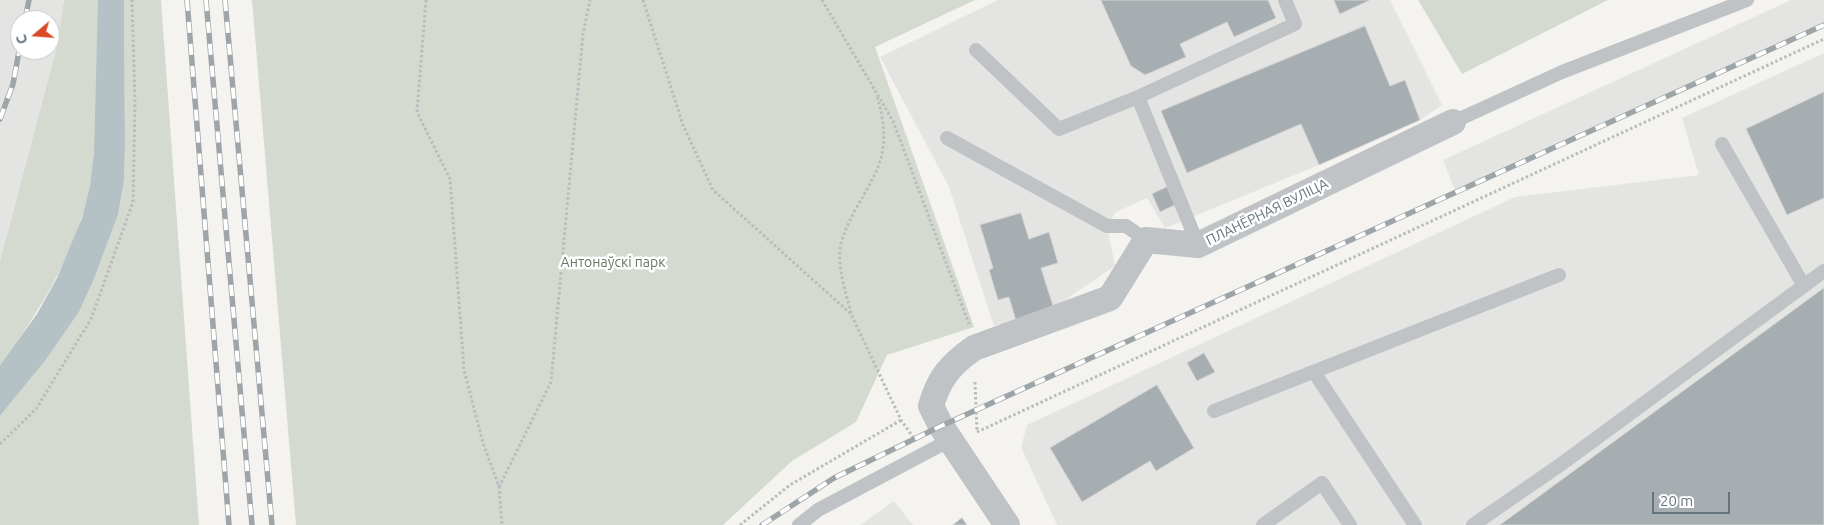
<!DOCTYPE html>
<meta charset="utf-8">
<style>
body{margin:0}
#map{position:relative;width:1824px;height:525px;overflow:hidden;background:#f4f3f0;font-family:Ubuntu,sans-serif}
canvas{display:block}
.north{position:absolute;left:10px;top:10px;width:50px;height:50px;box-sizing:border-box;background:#fff;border:1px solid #c1c7cc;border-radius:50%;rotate:252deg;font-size:14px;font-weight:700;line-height:20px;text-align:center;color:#64747f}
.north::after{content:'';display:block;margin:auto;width:18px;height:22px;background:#da4a29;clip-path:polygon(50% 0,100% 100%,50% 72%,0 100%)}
.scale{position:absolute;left:1652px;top:492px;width:78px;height:22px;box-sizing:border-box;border:2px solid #64747f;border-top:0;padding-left:6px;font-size:15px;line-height:18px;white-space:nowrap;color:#64747f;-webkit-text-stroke:4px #fff;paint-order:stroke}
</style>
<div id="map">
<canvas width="1824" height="525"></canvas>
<div class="north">С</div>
<div class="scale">20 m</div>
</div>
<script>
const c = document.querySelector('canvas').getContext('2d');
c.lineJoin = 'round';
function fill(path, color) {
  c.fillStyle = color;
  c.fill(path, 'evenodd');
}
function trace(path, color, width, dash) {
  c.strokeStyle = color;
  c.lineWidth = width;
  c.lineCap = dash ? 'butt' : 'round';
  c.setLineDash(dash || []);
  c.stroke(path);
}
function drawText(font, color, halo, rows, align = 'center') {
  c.font = font + ' Ubuntu,sans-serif';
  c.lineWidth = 5;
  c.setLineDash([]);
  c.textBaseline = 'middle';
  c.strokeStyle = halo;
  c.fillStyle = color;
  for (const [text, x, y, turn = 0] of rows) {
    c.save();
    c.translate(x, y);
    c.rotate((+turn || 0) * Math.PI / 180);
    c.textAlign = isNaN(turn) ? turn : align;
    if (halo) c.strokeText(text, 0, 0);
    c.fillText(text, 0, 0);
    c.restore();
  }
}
fill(new Path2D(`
 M0 0H64L57 46 0 261ZM20 20H50V50H20Z
 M998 0H1390L1442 105 1420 120 1319 165 1165 228 1147 198 1116 212 1107 226 1115 266 1059 304 1016 321 994 326 949 187 880 57Z
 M1791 0H1824V25L1456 193 1443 160Z
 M1824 53V525H1057L1021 447 1027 425 1515 197 1699 175 1682 118Z
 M894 501 913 525H860Z`), '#e4e5e3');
fill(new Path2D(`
 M64 0H98C97 58 101 131 90 186 76 253 40 311 0 365V261L57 46Z
 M124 0H161L199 525H0V416L45 361 79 312 94 279 118 215 124 181 125 145Z
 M252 0H975L875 47 974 327 887 355 856 422 792 461 723 525H296Z
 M1418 0H1608L1462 74Z`), '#d5dad1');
fill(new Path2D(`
 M98 0H124L125 145 124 181 118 215 94 279 79 312 45 361 0 416V365L37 314 57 278 82 218 90 186 94 153Z`), '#b5c2c5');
const building = new Path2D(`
 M1101 0H1268L1276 18 1234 37 1227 22 1180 44 1186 57 1145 75 1131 66Z
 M1334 0H1370L1340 14Z
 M1365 26 1390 86 1405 80 1420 120 1319 165 1301 124 1187 173 1161 111Z
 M1824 92V198L1787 215 1746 129Z
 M1167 187 1175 205 1160 212 1152 194Z
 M1021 213 1029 239 1049 232 1058 263 1041 268 1054 309 1016 321 1009 297 998 300 989 270 993 268 980 225Z
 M1824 288V525H1500Z
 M1204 353 1215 372 1197 381 1187 363Z
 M1157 385 1194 448 1156 471 1150 461 1082 502 1050 448Z
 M962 518 967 525H953Z`);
fill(building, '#a6aeb2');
trace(building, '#d5d5d3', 1);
trace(new Path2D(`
 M426 0 417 112 450 179 464 370 483 443 499 487 502 525
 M643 0 683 125 713 190 851 314 901 420 913 437
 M822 0 893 121 969 324
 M851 313C846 293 838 270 840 249 842 235 849 223 855 210 881 166 892 148 877 96
 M975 382 977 431
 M977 432 1824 39
 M0 444 36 409 91 319 133 202 135 101 132 0
 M499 487 551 382 583 34 590 0
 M740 525 790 485 901 420`), '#b9bbbd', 3, [2.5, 2.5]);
trace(new Path2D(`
 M976 50 1059 129 1138 97
 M1453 122 1562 72 1747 0
 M947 138 1107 226H1126L1146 240
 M1722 144 1804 286
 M1198 245 1138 97 1295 24 1285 0
 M1314 372 1415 525
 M1214 411 1559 275
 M799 525 818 510 950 440
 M1263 525 1322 483 1350 525
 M1473 525 1560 465 1824 271`), '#bfc3c6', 14);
trace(new Path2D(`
 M1007 525 941 426 931 406C939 378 950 365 974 348L1110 298 1146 240 1198 245 1453 122`), '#bfc3c6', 26);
const rail = new Path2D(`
 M187 0 229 525
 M206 0 252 525
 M225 0 272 525
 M25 20 29 0
 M0 119 13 84 20 46
 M762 525 834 478 941 426 1824 25`);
trace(rail, '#9ea5a9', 5.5);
trace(rail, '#fff', 4, [11]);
drawText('14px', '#64747f', '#fff', [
 ["ПЛАНЁРНАЯ ВУЛІЦА",1267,212,-26]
]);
drawText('14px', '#677762', '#fff', [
 ["Антонаўскі парк",613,262]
]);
</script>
